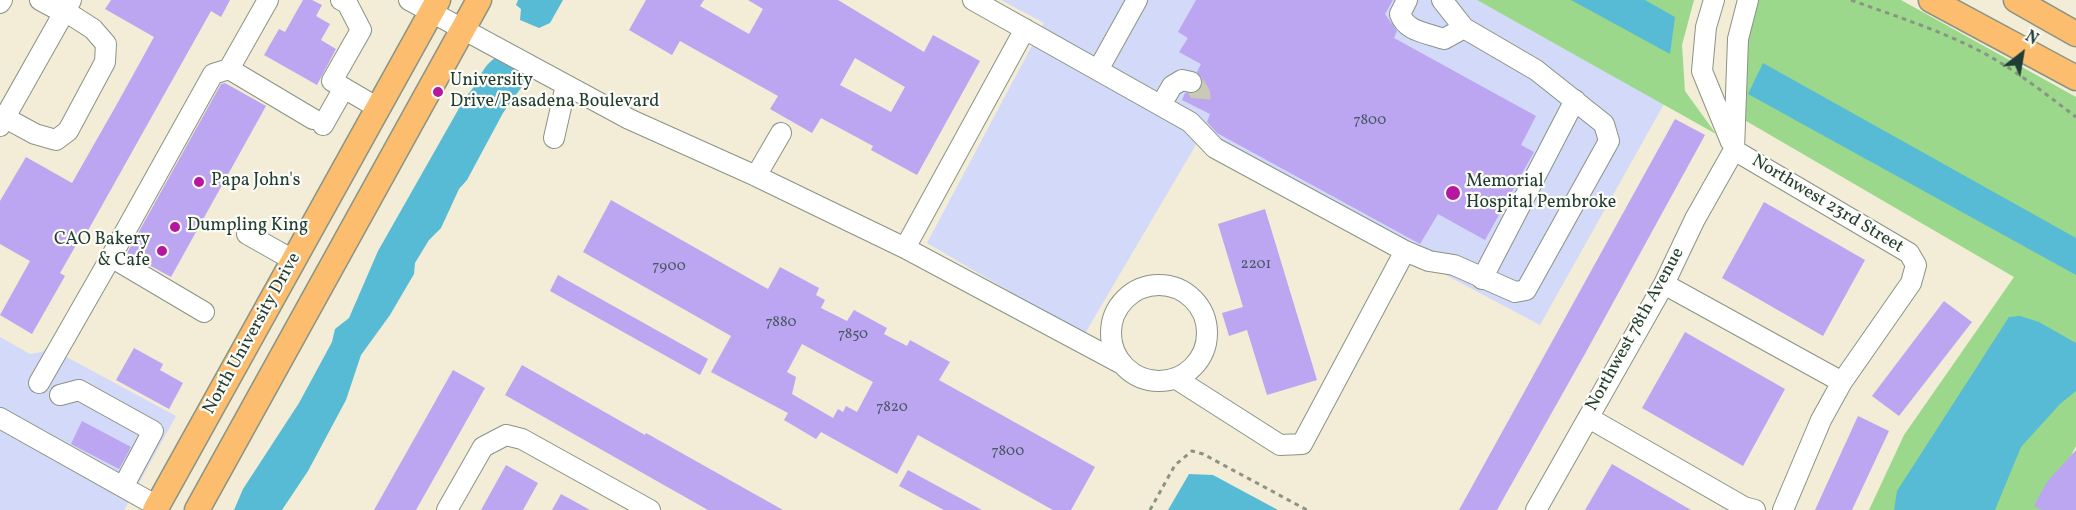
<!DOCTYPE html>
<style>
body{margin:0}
#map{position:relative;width:2076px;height:510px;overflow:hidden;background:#f3ecd6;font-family:Vollkorn,serif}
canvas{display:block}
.north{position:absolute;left:1992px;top:24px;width:60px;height:60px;-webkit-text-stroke:4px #fdfcf7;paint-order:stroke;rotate:31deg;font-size:16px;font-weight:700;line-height:24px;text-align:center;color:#1f3d34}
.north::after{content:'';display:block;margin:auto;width:21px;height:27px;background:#1f3d34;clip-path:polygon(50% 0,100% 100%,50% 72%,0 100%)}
</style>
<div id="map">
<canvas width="2076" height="510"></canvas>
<div class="north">N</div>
</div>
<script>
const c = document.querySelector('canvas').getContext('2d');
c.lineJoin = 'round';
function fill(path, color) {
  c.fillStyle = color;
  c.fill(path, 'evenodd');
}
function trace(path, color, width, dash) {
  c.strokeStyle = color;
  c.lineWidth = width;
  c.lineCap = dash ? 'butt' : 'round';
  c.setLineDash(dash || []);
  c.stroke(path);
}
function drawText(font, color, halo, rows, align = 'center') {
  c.font = font + ' Vollkorn,serif';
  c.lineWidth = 4.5;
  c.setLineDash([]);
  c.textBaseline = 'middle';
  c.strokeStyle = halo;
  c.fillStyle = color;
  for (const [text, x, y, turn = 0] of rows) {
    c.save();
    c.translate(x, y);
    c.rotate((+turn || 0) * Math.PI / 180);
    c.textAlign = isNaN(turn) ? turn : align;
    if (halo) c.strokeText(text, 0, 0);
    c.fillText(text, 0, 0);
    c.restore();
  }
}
fill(new Path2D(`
 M1001 0H1477L1664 104 1540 325 1197 143 1084 335 927 243 1044 23Z
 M0 337 30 354 42 352 48 347 176 416 124 510H0Z`), '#d2d9f9');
fill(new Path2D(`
 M1477 0H1694L1682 45 1685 91 1716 134Z
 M1755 0H1901L2076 97V446L2043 510H1869L1904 435 2014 277 1741 118 1743 49Z`), '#9bd88c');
fill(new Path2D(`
 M518 0H563L550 23 539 28 520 20 521 9 516 5Z
 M1571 0H1645L1675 17 1670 54Z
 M499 56 514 65V71L526 81 503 113 467 180 459 189 441 228 429 240 415 263 414 274 390 315 361 355 346 400 308 471 282 510H234L243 489 299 403 332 342 335 329 349 318 378 251 466 96C480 84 480 65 499 56Z
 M1763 63 2076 238V275L1748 94Z
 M2020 316 2039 322 2076 343V391L2060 404 2021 447 1995 510H1894L1897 491 2009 317Z
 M1189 474 1213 475 1278 510H1168Z`), '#57bbd5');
fill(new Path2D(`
 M111 0H230L221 17 211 11 86 234 83 233 60 273 65 276 32 334 0 315 30 261 0 244V201L26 157 72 183 117 104 154 37 105 9Z
 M303 0H312L322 5 316 16 330 24 321 40 336 49 317 85 264 55 279 29 285 32Z
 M646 0H704L700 6 749 34 763 9 748 0H838L924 52 933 35 980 61 917 175 871 150 873 146 821 118 812 133 770 109 778 96 680 41 672 55 629 30ZM855 58 905 87 891 112 840 85Z
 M1196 0H1393L1385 14 1397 31 1394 38 1536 116 1521 145 1534 152 1485 240 1438 214 1420 244 1217 133 1207 122 1210 114 1182 100 1185 93 1199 90 1203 84 1202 78 1197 72 1201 64 1179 52 1188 38 1178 32Z
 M225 83 266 106 171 277 127 253 221 84Z
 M1675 119 1705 135 1586 352 1497 510H1459Z
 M611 200 768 289 780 267 819 288 816 295 825 300 821 308 847 321 854 310 887 328 884 334 907 346 910 340 950 362 939 380 1095 467 1071 510H1053L918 435 897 474 821 432 816 439 784 420 788 413 711 372 731 336 583 252ZM802 344 873 382 857 412 846 406 843 412 838 409 833 418 792 394 796 377 787 372Z
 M1764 202 1865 260 1823 336 1722 278Z
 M1265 209 1317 380 1267 395 1247 330 1229 336 1222 313 1243 307 1218 224Z
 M558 275 708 359 700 375 550 291Z
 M1944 301 1972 322 1899 416 1872 396Z
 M1685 332 1785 389 1743 466 1642 408Z
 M134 348 163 364 160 370 183 383 169 409 116 380Z
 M522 365 645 435 646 433 783 510H708L505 395Z
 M453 370 485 388 416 510H374Z
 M1858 416 1889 431 1852 510H1815Z
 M82 421 131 447 119 469 71 444Z
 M2076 450V510H2042L2034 506 2047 482Z
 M1612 464 1691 510H1585Z
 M506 465 538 483 523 510H481Z
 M908 470 982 510H944L899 486Z
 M561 494 590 510H552Z`), '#bca5f1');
trace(new Path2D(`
 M1191 82C1201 92 1203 96 1198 108`), '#c9c9b6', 20, [20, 10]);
const minor = new Path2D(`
 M40 0 64 13
 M268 0 229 69 313 119
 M341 0 347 3 361 30 332 81 378 108
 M409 0 629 119 756 176 905 248 1122 364
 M973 0 1190 122 1215 148 1405 251 1429 261 1454 265 1515 292 1526 290 1609 141 1604 124 1536 70 1464 28 1442 0
 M1407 0 1400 14C1406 32 1428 33 1444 39L1464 28
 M1714 0 1706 27 1702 71 1731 142
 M0 3 2 0
 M1098 70 1137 0
 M1161 105 1172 86 1182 80 1191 82
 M0 115 35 134 56 140 68 131 105 62 106 44 93 29 65 11
 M323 125 344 88
 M0 126 71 0
 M554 138 566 85
 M1734 150 1909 253 1916 265 1911 283 1842 382 1821 420 1783 510
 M756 176 781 133
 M247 234 293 260
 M905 248 1025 29
 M1482 279 1575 100
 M1664 284 1842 382
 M1111 333a48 48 0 1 1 96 0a48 48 0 1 1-96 0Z
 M204 312 111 257 213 74 229 69
 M1175 378 1280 445 1302 444 1405 251
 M39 383 111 257
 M60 395 79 390 153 431 123 487
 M0 418 157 506 158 510
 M1589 418 1744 507 1755 510
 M447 510 483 447 506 435 522 439 650 510
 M1536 510 1664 284 1695 219 1734 150 1738 39 1748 0`);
const major = new Path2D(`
 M1931 0 2076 78
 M2016 0 2076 34
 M155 510 438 0
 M197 510 479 0`);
trace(minor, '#899485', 22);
trace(major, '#899485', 27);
trace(new Path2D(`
 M1851 0C1895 16 1939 30 1980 51 2014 69 2046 94 2076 117
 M1150 510 1175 465 1192 451 1203 454 1307 510`), '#899485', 3, [4.5, 4.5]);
trace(minor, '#fff', 20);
trace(major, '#fcbd6f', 24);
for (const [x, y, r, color] of [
 [438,92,6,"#b5179e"],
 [199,182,6,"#b5179e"],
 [1453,193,8,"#b5179e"],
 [175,227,6,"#b5179e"],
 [162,251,6,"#b5179e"]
]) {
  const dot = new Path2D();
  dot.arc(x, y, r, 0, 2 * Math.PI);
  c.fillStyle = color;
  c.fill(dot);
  trace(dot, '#fdfcf7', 2);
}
drawText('15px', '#465763', null, [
 ["7800",1370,121],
 ["2201",1256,265],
 ["7900",669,267],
 ["7880",781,323],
 ["7850",853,335],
 ["7820",892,408],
 ["7800",1008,452]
]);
drawText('18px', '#1f3d34', '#fdfcf7', [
 ["University",450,82],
 ["Drive/Pasadena Boulevard",450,103],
 ["Papa John's",211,182],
 ["Memorial",1466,183],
 ["Hospital Pembroke",1466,204],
 ["Dumpling King",187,227],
 ["CAO Bakery",150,241,"right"],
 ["& Cafe",150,262,"right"]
], 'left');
drawText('18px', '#1f3d34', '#fdfcf7', [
 ["Northwest 23rd Street",1827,205,31],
 ["Northwest 78th Avenue",1636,330,-61],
 ["North University Drive",253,334,-61]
]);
</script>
